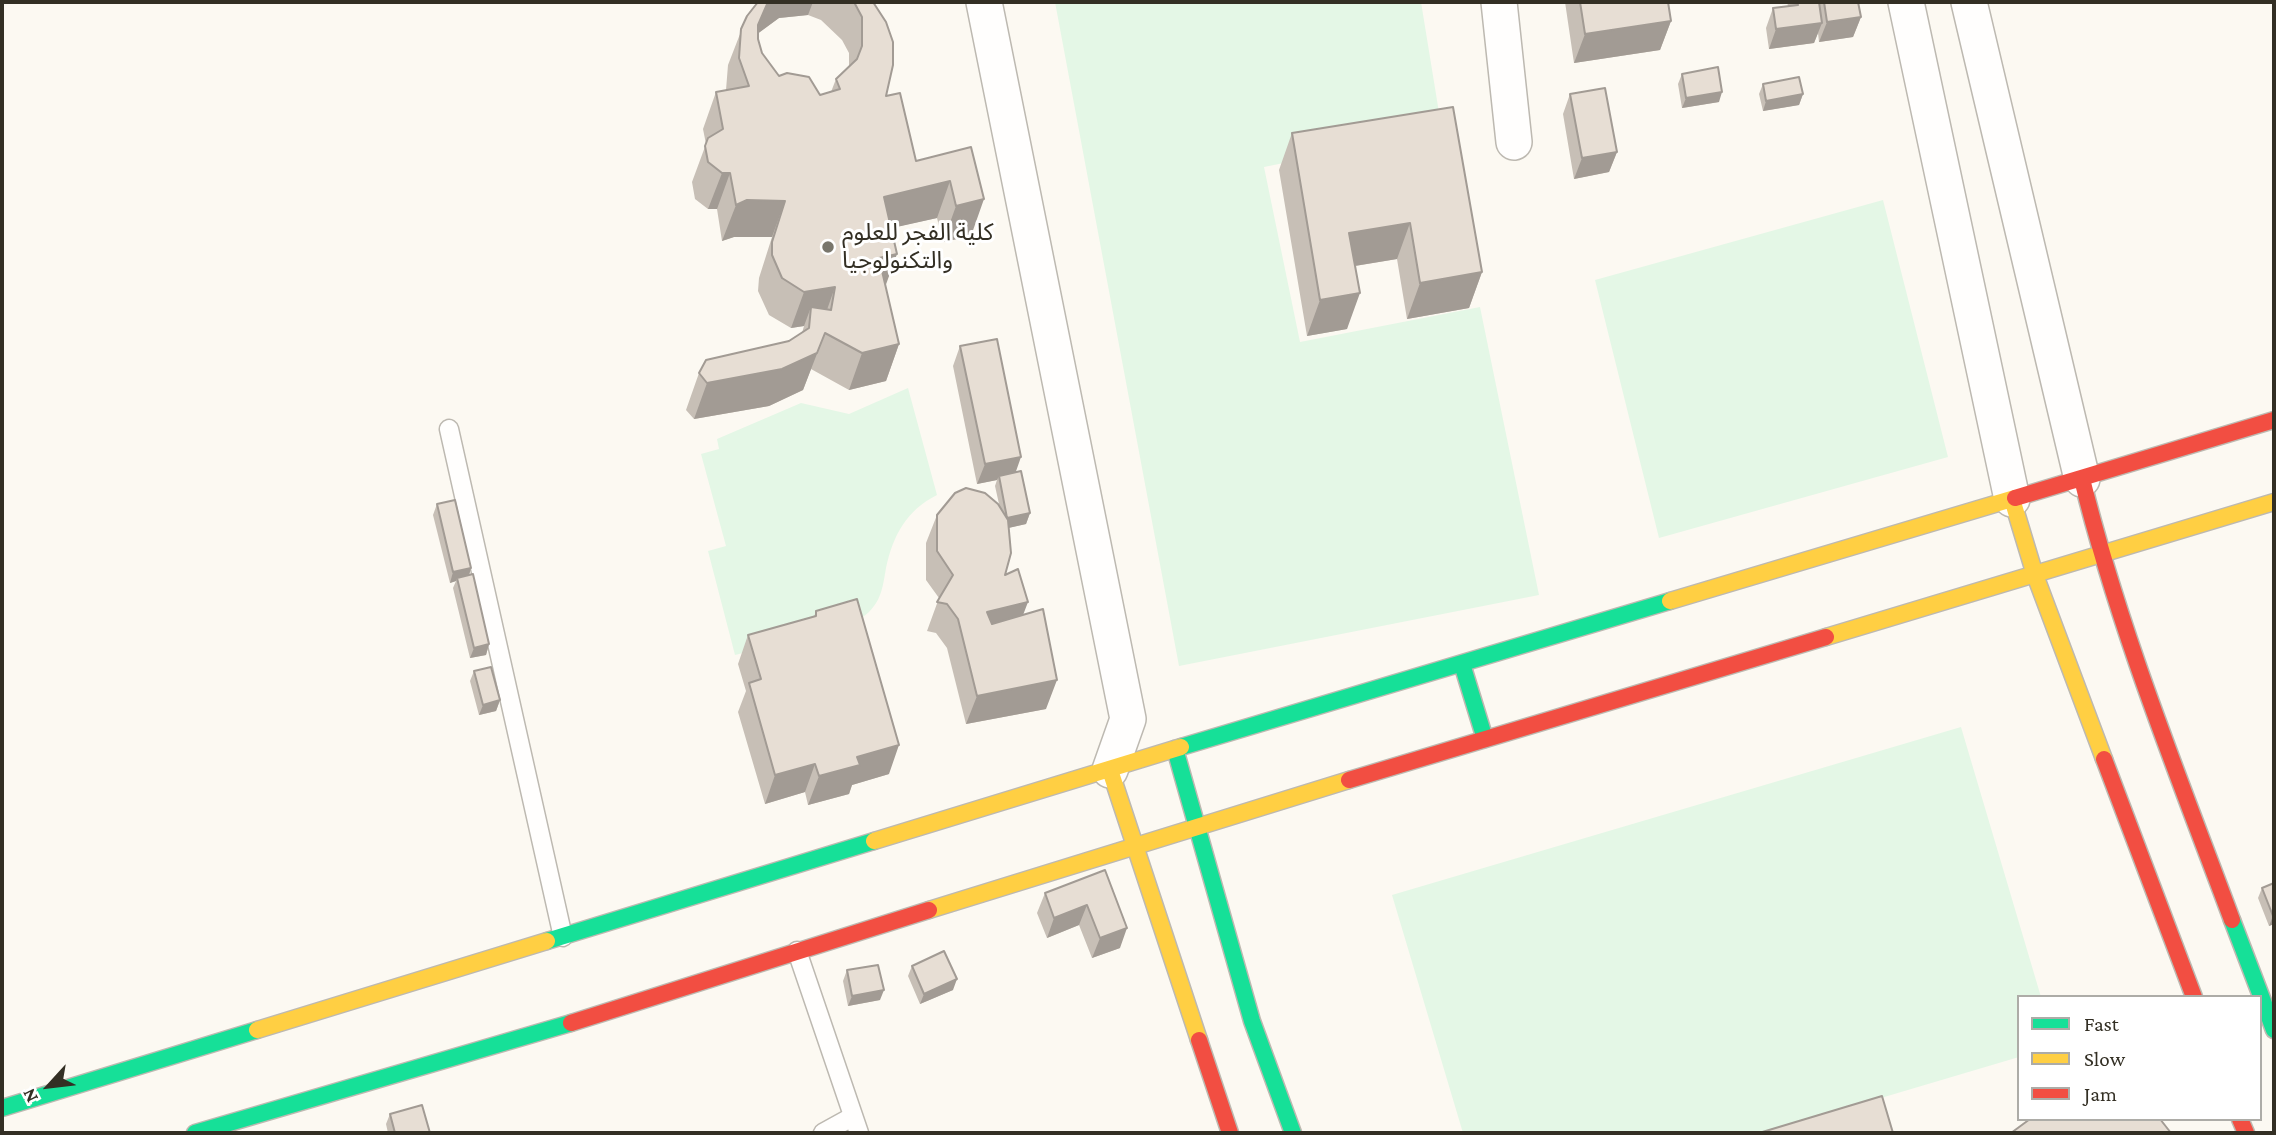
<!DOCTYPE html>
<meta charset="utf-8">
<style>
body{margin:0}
#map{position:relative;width:2276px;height:1135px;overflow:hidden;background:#fcf9f2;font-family:"Crimson Pro",serif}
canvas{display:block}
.frame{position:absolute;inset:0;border:4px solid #332f24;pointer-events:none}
.legend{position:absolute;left:2017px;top:995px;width:245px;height:126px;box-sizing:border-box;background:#fff;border:2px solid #adaca7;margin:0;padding:9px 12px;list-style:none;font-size:21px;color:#332f24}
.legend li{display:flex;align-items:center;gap:14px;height:35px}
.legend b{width:35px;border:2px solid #adaca7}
.north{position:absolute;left:14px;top:1051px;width:70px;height:70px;-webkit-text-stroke:5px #fff;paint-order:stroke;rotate:243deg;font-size:19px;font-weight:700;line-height:28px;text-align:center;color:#332f24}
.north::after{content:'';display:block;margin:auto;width:24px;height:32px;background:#332f24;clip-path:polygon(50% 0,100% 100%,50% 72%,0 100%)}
</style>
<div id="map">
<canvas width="2276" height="1135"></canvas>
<div class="frame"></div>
<ul class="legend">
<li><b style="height:9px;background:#16e098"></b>Fast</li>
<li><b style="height:9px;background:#ffcf43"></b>Slow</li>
<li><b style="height:9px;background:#f24e42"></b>Jam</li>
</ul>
<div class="north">N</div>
</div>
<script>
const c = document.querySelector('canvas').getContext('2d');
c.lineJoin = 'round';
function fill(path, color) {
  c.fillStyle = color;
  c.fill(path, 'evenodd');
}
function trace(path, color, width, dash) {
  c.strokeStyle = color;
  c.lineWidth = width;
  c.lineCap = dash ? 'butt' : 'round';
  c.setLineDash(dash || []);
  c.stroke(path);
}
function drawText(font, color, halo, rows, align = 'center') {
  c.font = font + ' "Crimson Pro","Noto Sans Arabic",serif';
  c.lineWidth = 6;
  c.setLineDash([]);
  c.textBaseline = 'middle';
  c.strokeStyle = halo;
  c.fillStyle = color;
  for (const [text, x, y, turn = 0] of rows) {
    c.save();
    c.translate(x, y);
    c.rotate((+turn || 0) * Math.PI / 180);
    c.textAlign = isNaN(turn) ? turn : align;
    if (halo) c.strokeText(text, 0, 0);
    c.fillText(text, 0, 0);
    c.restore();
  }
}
fill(new Path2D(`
 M1055 2H1421L1442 131 1264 167 1300 342 1480 307 1539 595 1179 666Z
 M1883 200 1948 457 1659 538 1595 280Z
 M908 388 937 495C907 510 893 535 886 568 883 585 882 599 869 612 846 634 769 646 735 655L708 551 726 546 701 454 719 449 717 439 801 403 849 414Z
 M1961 727 2041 997H2019V1057L1763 1133H1463L1392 895Z`), '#e4f7e6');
const lane = new Path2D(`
 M449 429 563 937
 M797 951 859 1133
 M823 1133 852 1117`);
const street = new Path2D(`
 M984 2 1128 719 1110 770
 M1499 2 1514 142
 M1906 2 2012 499
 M1969 2 2082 479`);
const fast = new Path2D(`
 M1462 664 1485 739
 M1181 747 1670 601
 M1175 749 1252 1021 1293 1133
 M2232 920 2274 1030
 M547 941 874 841
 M2 1108 257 1030
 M195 1133 571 1023`);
const slow = new Path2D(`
 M2012 499 2035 575 2104 759
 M1670 601 2015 498
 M1826 637 2274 502
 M1110 770 1199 1040
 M874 841 1181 747
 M929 910 1349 780
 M257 1030 547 941`);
const jam = new Path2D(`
 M2082 479C2119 630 2178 775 2232 920
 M2015 498 2274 420
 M2104 759 2194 997
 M1349 780 1826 637
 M571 1023 929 910
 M1199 1040 1230 1133
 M2240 1119 2246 1133`);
trace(lane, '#bdb9b1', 21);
trace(street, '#bdb9b1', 38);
trace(fast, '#bdb9b1', 19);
trace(slow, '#bdb9b1', 19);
trace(jam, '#bdb9b1', 19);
trace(lane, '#fffefd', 18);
trace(street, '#fffefd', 35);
trace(fast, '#16e098', 16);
trace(slow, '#ffcf43', 16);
trace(jam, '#f24e42', 16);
fill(new Path2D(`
 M758 2H873L886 96 916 161 971 147V236L943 242 937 218 891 228 885 286 899 344 886 381 849 390 811 369 803 390 769 406 694 419 686 410 699 373 789 341 802 333 804 326 791 328 769 315 758 291 759 278 772 237H734L722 241 717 209H708L695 199 692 182 706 144 703 129 716 92 726 90 728 65 747 16ZM808 15 821 20 842 40 849 53V67L836 79 831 92 820 95 779 76 762 53 758 39V33L779 18Z
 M1565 2H1668L1671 21 1660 50 1574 63Z
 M1787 2H1858L1861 17 1853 37 1819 42 1818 33 1814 43 1769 49 1766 28 1773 8 1788 6Z
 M1682 74 1719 102 1682 108 1678 84Z
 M1763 84 1803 94 1799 105 1763 111 1759 94Z
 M1570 94 1617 152 1609 172 1574 179 1563 114Z
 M1292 133 1482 272 1469 308 1407 319 1397 259 1355 266 1347 329 1307 336 1279 170Z
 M960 346 1016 472 1030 513 1026 524 1008 528 1005 575 1023 615 1046 709 966 724 947 648 936 633 927 631 939 598 926 580V543L937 515 999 504 995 486 997 480 977 484 953 366Z
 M437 504 471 568 469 575 489 644 486 655 470 658 453 588 456 581 450 583 433 515Z
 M816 611 889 774 852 785 849 794 808 805 805 792 765 804 738 712 746 691 738 664 748 635 814 617Z
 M474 671 500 700 496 711 479 715 470 681Z
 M1105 870 1120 948 1092 958 1079 925 1047 938 1037 913 1045 893Z
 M2274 883V924L2269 926 2258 898 2262 888Z
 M912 966 953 990 920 1004 908 976Z
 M847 970 880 1000 848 1006 843 981Z
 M390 1114 430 1133H388L386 1124Z`), '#c7bfb6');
fill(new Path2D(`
 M768 2H813L808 15 779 18 756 35 758 25Z
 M1861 17 1853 37 1819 42 1827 22Z
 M1671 21 1660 50 1574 63 1585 34Z
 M1822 23 1814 43 1769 49 1776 29Z
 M1722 92 1719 102 1682 108 1686 98Z
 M1803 94 1799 105 1763 111 1766 101Z
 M1617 152 1609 172 1574 179 1582 158Z
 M722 173H730L717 209H708Z
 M950 181 937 218 870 233 884 197Z
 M984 199 971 236 943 242 956 206Z
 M747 200 785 201 772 237H734L722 241 736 205Z
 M1410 223 1397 259 1336 269 1349 233Z
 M897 254 884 290 879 258Z
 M1482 272 1469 308 1407 319 1420 283Z
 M835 287 822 324 811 307 804 326 791 328 804 292Z
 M1360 293 1347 329 1307 336 1320 300Z
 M825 333 803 390 769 406 694 419 707 383Z
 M899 344 886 381 849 390 862 353Z
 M1021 457 1014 477 999 476 997 480 977 484 985 464Z
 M1030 513 1026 524 1004 529 1007 518Z
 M471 568 468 579 457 578 456 581 450 583 453 572Z
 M1028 602 1017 631 977 641 987 612Z
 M489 644 486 655 470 658 474 648Z
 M1057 680 1046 709 966 724 977 696Z
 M500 700 496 711 479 715 483 705Z
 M899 745 889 774 852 785 849 794 808 805 819 776 857 757Z
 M815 764 805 792 765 804 775 775Z
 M1087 905 1079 925 1047 938 1054 918Z
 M2274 915V924L2269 926 2273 916Z
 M1127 928 1120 948 1092 958 1100 938Z
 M957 979 953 990 920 1004 924 994Z
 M884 990 880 1000 848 1006 852 996Z`), '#a29b94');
const building = new Path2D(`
 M758 2H768L758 25V39L762 53 779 76 787 73 809 77 820 95 840 89 836 79 857 59 862 46V17L854 2H873L886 22 893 42V65L886 96 900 93 916 161 971 147 984 199 956 206 950 181 884 197 897 254 879 258 899 344 862 353 825 333 817 353 782 369 707 383 699 373 706 360 789 341 809 328 811 307 831 310 835 287 804 292 782 278 772 255V242L785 201 747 200 736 205 730 173H722L708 162 705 146 708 138 723 129 716 92 749 86 739 58 741 29 747 16Z
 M1580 2H1668L1671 21 1585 34Z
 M1797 2H1819L1822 23 1776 29 1773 8 1798 5Z
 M1824 2H1858L1861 17 1827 22Z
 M1718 67 1722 92 1686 98 1682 74Z
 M1799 77 1803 94 1766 101 1763 84Z
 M1605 88 1617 152 1582 158 1570 94Z
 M1453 107 1482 272 1420 283 1410 223 1349 233 1360 293 1320 300 1292 133Z
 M997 339 1021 457 985 464 960 346Z
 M1021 471 1030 513 1007 518 999 476Z
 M966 488 985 493 998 504 1008 520 1011 553 1005 575 1018 569 1028 602 987 612 992 624 1043 609 1057 680 977 696 958 619 947 604 937 602 953 575 937 551V515L955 493Z
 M455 500 471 568 453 572 437 504Z
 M473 574 489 644 474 648 457 578Z
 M857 599 899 745 857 757 860 765 819 776 815 764 775 775 749 683 761 679 748 635 816 616V611Z
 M491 667 500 700 483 705 474 671Z
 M1105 870 1127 928 1100 938 1087 905 1054 918 1045 893Z
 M2274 883V915L2273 916 2262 888Z
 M944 951 957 979 924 994 912 966Z
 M878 965 884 990 852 996 847 970Z
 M1882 1096 1893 1133H1759Z
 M422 1105 430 1133H395L390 1114Z
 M2030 1119H2160L2171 1133H2011Z`);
fill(building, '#e7ded4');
trace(building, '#a29b94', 2);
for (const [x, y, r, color] of [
 [828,247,7,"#79766c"]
]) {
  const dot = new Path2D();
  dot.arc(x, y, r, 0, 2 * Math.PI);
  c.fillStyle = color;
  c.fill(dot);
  trace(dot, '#fff', 2.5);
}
drawText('24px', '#332f24', '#fff', [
 ["كلية الفجر للعلوم",842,233],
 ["والتكنولوجيا",842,261]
], 'left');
</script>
